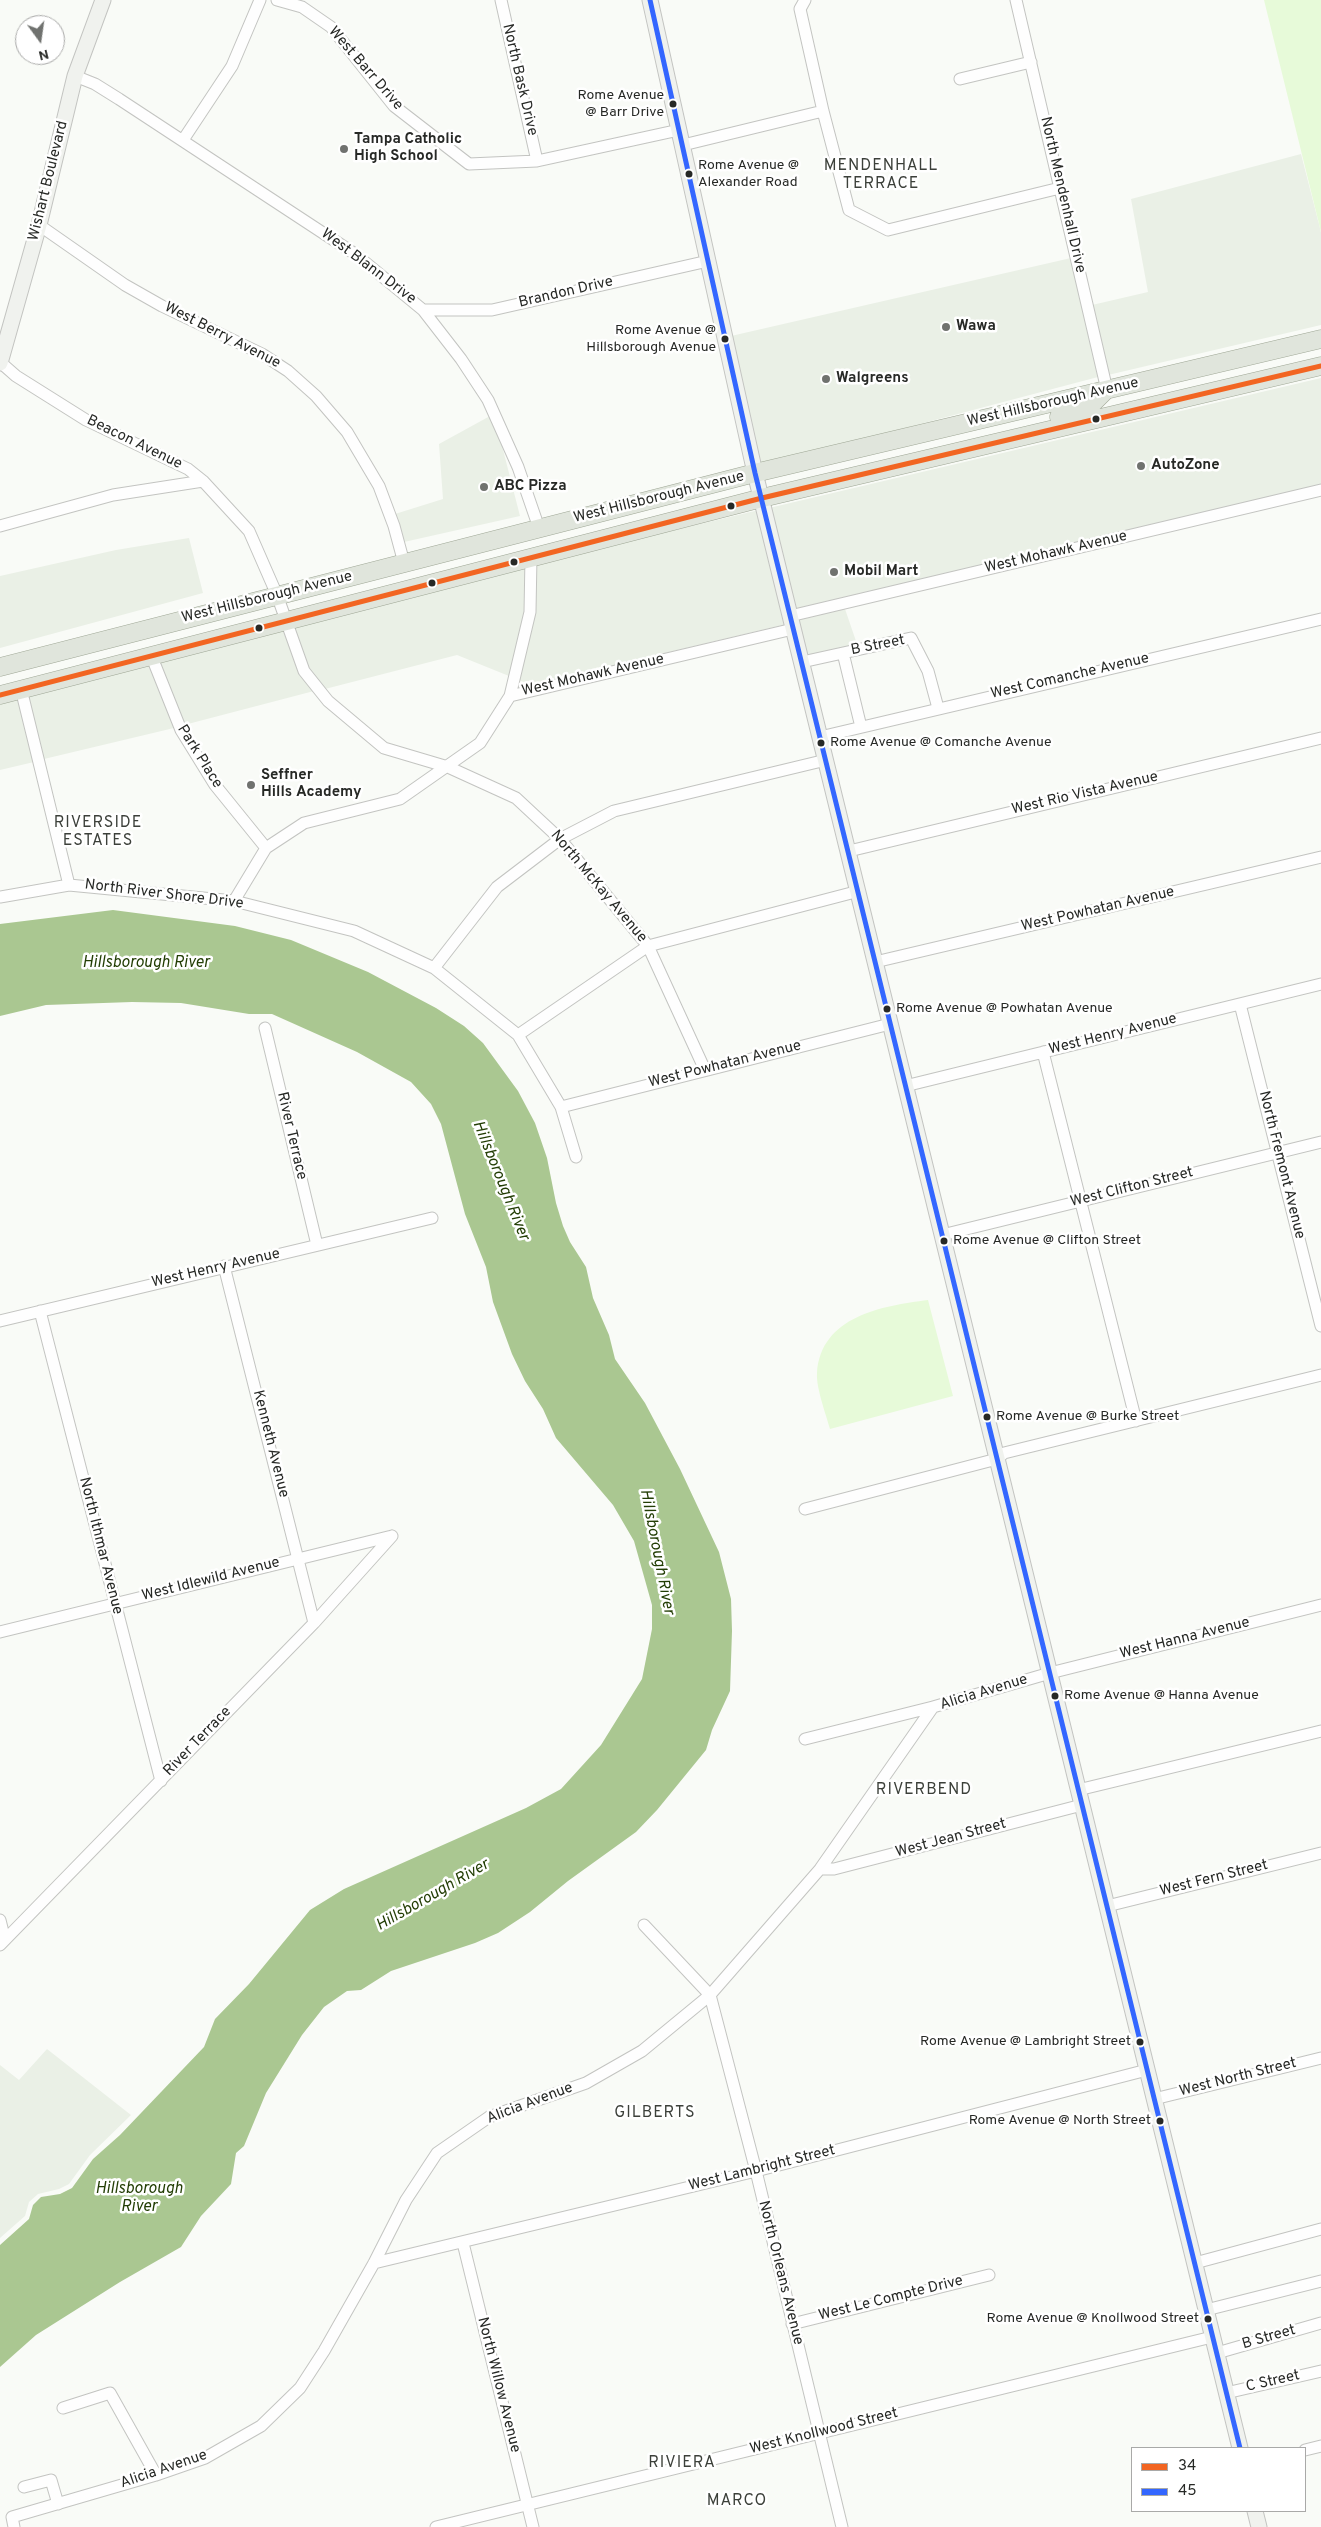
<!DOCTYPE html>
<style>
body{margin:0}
#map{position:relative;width:1321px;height:2527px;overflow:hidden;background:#f9fbf7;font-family:Overpass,sans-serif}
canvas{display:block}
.legend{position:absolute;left:1131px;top:2447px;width:175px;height:65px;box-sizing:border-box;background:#fff;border:1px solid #a9a9a8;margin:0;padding:6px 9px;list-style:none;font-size:15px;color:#272926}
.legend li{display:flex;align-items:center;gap:10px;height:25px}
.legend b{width:25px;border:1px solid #a9a9a8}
.north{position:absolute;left:15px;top:15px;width:50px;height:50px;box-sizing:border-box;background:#fff;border:1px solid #a9a9a8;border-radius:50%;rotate:166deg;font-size:14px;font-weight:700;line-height:20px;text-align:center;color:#272926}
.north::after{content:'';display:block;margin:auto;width:18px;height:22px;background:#70726f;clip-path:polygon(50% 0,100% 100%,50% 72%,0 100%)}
</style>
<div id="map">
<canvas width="1321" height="2527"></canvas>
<ul class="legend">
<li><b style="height:6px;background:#f26522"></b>34</li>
<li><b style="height:6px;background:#36f"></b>45</li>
</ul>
<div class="north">N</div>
</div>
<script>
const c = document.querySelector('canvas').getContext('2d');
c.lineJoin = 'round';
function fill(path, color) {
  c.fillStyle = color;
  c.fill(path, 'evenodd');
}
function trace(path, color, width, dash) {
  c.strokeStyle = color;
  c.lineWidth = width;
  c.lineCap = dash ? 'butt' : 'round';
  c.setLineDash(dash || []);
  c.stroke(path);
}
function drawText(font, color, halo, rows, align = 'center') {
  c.font = font + ' Overpass,sans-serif';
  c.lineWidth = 5;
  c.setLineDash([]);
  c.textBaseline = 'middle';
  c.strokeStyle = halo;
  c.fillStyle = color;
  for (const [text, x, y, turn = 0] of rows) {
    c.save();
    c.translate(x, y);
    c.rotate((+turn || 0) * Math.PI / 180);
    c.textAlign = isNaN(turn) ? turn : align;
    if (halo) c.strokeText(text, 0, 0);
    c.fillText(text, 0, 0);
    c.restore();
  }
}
fill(new Path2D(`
 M1301 154 1321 232V325L1108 375 1092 305 1148 292 1131 199Z
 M1071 258 1098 377 761 466 731 336Z
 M1321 378V485L794 609 769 508Z
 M490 416 500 438 520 516 404 542 395 514 443 499 439 444Z
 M759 510 787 624 531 685 519 680 536 563Z
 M189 538 203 593 0 648V576L116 550Z
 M526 565 525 611 509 676 457 655 325 689 309 668 292 626Z
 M845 609 857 644 805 656 796 620Z
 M282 628 300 673 314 691 184 725 159 661Z
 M149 663 174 728 44 759 28 695Z
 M18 697 34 762 0 770V703Z
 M47 2049 131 2115 90 2155 69 2184 59 2189 38 2194 29 2202 25 2216 0 2238V2065L19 2080Z`), '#eaf0e6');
fill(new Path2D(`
 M1264 0H1321V232Z
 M928 1300 953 1396 830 1429C826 1414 816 1388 817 1373 821 1316 882 1306 928 1300Z`), '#e7fad9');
fill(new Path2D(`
 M113 910 235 926 291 940 368 972 436 1008 464 1026 483 1043 518 1091 535 1123 547 1158 556 1203 563 1226 570 1242 586 1267 593 1298 609 1335 615 1359 645 1403 680 1469 719 1552 731 1599 732 1631 730 1691 712 1730 706 1750 657 1810 636 1832 568 1881 530 1912 498 1933 475 1943 391 1971 361 1990 347 1991 324 2007 302 2035 266 2093 244 2146 236 2153 231 2184 201 2216 181 2247 120 2282 36 2335 0 2367V2245L29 2219 33 2205 41 2197 60 2194 72 2188 93 2159 120 2135 204 2047 215 2019 249 1984 310 1910 344 1889 526 1808 561 1789 601 1745 642 1679 652 1629V1605L634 1541 613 1505 556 1438 543 1409 525 1381 512 1354 493 1302 486 1267 465 1214 441 1124 431 1104 411 1082 357 1052 272 1014H249L181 1003 132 1002 46 1005 0 1016V924Z`), '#aac791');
const street = new Path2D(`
 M277 0 302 7 331 27 394 106 469 164 537 161 679 130
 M501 0 537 161
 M805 0 800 9 823 111 849 210 888 230 1060 188
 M1016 0 1107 390
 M75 76 95 84 119 99 355 254 423 310 461 359 488 400 518 467 539 528
 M960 79 1031 62
 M183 140 232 66 260 0
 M683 145 823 111
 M39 225 125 285 162 306 262 354 288 371 316 396 347 432 379 486 394 526 404 563
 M423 310H492L708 261
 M0 362 16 376 86 420 188 469 203 481 249 531 277 595 304 671 328 701 384 748 448 767 516 798 560 839 648 946 705 1070
 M0 526 113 495 203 481
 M790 616 1321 490
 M843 653 861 727
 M151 655 181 730 215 785 266 848
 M802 662 911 638 928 671 938 708
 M21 689 69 885
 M510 696 530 612 531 557
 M820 737 1321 619
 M849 851 1321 738
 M0 897 69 885 234 901 354 931 434 968 518 1035 561 1107 576 1157
 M234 901 266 848 304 823 400 799 480 743 510 696 793 629
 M875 962 1321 857
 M434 968 497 887 560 839 614 811 826 760
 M1240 1004 1321 1326
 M265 1028 317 1245
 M518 1035 648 946 859 891
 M1043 1052 1136 1421
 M905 1086 1321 984
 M561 1107 890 1024
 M942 1235 1321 1142
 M224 1266 314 1623
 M40 1311 161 1781
 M0 1321 432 1218
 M805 1509 997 1459 1004 1453 1321 1375
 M0 1632 392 1536
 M805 1739 933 1707
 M1078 1790 1321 1731
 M820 1869H834L1082 1805
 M1107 1906 1321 1853
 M0 1920 5 1940
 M644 1925 710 1995 756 2171 842 2527
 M0 1945 314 1623 392 1536
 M1154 2099 1321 2058
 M463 2243 533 2527
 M374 2263 756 2171 1147 2070
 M1195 2263 1321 2229
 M1206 2310 1321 2281
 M792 2324 989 2275
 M1217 2353 1321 2323
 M1226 2393 1321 2371
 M63 2408 110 2393 156 2475
 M1305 2450 1321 2446
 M24 2487 51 2480 58 2504
 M14 2527 12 2517 156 2475 205 2458 261 2426 300 2388 324 2351 374 2263 406 2200 437 2153 489 2117 586 2083 642 2051 710 1995 820 1869 933 1707 1050 1673 1321 1605
 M436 2527 1212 2337`);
const secondary = new Path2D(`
 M650 0 755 473 1240 2448
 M0 363 39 225 75 76 103 0
 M1255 2511 1259 2527`);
const primary = new Path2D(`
 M1059 417 1088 408 1106 390
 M0 667 755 473 1321 339
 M0 695 762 498 1321 366`);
trace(street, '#c3c4c1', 13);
trace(secondary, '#c3c4c1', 17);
trace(primary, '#9fa796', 19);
trace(street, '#fefefe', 11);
trace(secondary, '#f0f2ee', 15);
trace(primary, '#e0e5dc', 18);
trace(new Path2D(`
 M0 695 762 498 1321 366`), '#f26522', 5);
trace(new Path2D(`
 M650 0 755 473 1240 2448`), '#36f', 5);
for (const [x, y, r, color] of [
 [673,104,4.5,"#272926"],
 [344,149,5,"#70726f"],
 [689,174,4.5,"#272926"],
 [946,327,5,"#70726f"],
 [725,339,4.5,"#272926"],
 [826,379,5,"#70726f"],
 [1096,419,4.5,"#272926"],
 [1141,466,5,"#70726f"],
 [484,487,5,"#70726f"],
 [731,506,4.5,"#272926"],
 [514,562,4.5,"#272926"],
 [834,572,5,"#70726f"],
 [432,583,4.5,"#272926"],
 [259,628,4.5,"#272926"],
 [821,743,4.5,"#272926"],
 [251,785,5,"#70726f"],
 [887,1009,4.5,"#272926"],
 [944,1241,4.5,"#272926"],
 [987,1417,4.5,"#272926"],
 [1055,1696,4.5,"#272926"],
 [1140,2042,4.5,"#272926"],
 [1160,2121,4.5,"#272926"],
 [1208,2319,4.5,"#272926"]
]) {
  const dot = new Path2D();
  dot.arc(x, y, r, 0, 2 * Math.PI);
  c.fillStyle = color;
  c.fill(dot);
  trace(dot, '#fff', 2);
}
drawText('14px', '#272926', '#fff', [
 ["Rome Avenue",664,96,"right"],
 ["@ Barr Drive",664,113,"right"],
 ["Rome Avenue @",698,166],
 ["Alexander Road",698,183],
 ["Rome Avenue @",716,331,"right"],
 ["Hillsborough Avenue",716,348,"right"],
 ["Rome Avenue @ Comanche Avenue",830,743],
 ["Rome Avenue @ Powhatan Avenue",896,1009],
 ["Rome Avenue @ Clifton Street",953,1241],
 ["Rome Avenue @ Burke Street",996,1417],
 ["Rome Avenue @ Hanna Avenue",1064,1696],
 ["Rome Avenue @ Lambright Street",1131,2042,"right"],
 ["Rome Avenue @ North Street",1151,2121,"right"],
 ["Rome Avenue @ Knollwood Street",1199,2319,"right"]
], 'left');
drawText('15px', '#272926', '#fff', [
 ["West Barr Drive",365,69,49],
 ["North Bask Drive",519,80,77],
 ["Wishart Boulevard",49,181,-76],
 ["North Mendenhall Drive",1062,195,77],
 ["West Blann Drive",368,267,37],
 ["Brandon Drive",566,293,-13],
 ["West Berry Avenue",222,336,27],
 ["West Hillsborough Avenue",1053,403,-13],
 ["Beacon Avenue",134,443,26],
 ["West Hillsborough Avenue",659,498,-14],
 ["West Mohawk Avenue",1056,553,-13],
 ["West Hillsborough Avenue",267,598,-14],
 ["B Street",878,646,-11],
 ["West Mohawk Avenue",593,676,-13],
 ["West Comanche Avenue",1070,677,-13],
 ["Park Place",199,757,58],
 ["West Rio Vista Avenue",1085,794,-13],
 ["North McKay Avenue",598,887,50],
 ["North River Shore Drive",164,895,7],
 ["West Powhatan Avenue",1098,910,-13],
 ["West Henry Avenue",1113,1035,-14],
 ["West Powhatan Avenue",725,1065,-14],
 ["River Terrace",291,1136,77],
 ["North Fremont Avenue",1281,1165,76],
 ["West Clifton Street",1132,1188,-14],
 ["West Henry Avenue",216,1269,-13],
 ["Kenneth Avenue",270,1444,76],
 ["North Ithmar Avenue",100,1546,76],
 ["West Idlewild Avenue",211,1580,-14],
 ["West Hanna Avenue",1185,1639,-14],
 ["Alicia Avenue",984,1693,-17],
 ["River Terrace",198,1742,-46],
 ["West Jean Street",951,1839,-15],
 ["West Fern Street",1214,1879,-14],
 ["West North Street",1238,2078,-14],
 ["Alicia Avenue",530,2104,-21],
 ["West Lambright Street",762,2169,-14],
 ["North Orleans Avenue",780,2273,76],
 ["West Le Compte Drive",891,2299,-14],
 ["B Street",1269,2338,-16],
 ["C Street",1273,2382,-13],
 ["North Willow Avenue",498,2385,76],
 ["West Knollwood Street",824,2432,-14],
 ["Alicia Avenue",164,2470,-19]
]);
drawText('bold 15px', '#272926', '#fff', [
 ["Tampa Catholic",354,140],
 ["High School",354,157],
 ["Wawa",956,327],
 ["Walgreens",836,379],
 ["AutoZone",1151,466],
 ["ABC Pizza",494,487],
 ["Mobil Mart",844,572],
 ["Seffner",261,776],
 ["Hills Academy",261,793]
], 'left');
c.letterSpacing = '1px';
drawText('16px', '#3c403a', '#fff', [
 ["MENDENHALL",881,167],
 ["TERRACE",881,185],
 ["RIVERSIDE",98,824],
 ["ESTATES",98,842],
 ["RIVERBEND",924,1791],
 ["GILBERTS",655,2114],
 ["RIVIERA",682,2464],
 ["MARCO",737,2502]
]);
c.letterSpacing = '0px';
drawText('italic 16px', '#233e05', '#fff', [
 ["Hillsborough River",146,964],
 ["Hillsborough River",500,1181,68],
 ["Hillsborough River",656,1552,79],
 ["Hillsborough River",433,1896,-30],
 ["Hillsborough",139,2190],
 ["River",139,2208]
]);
</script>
